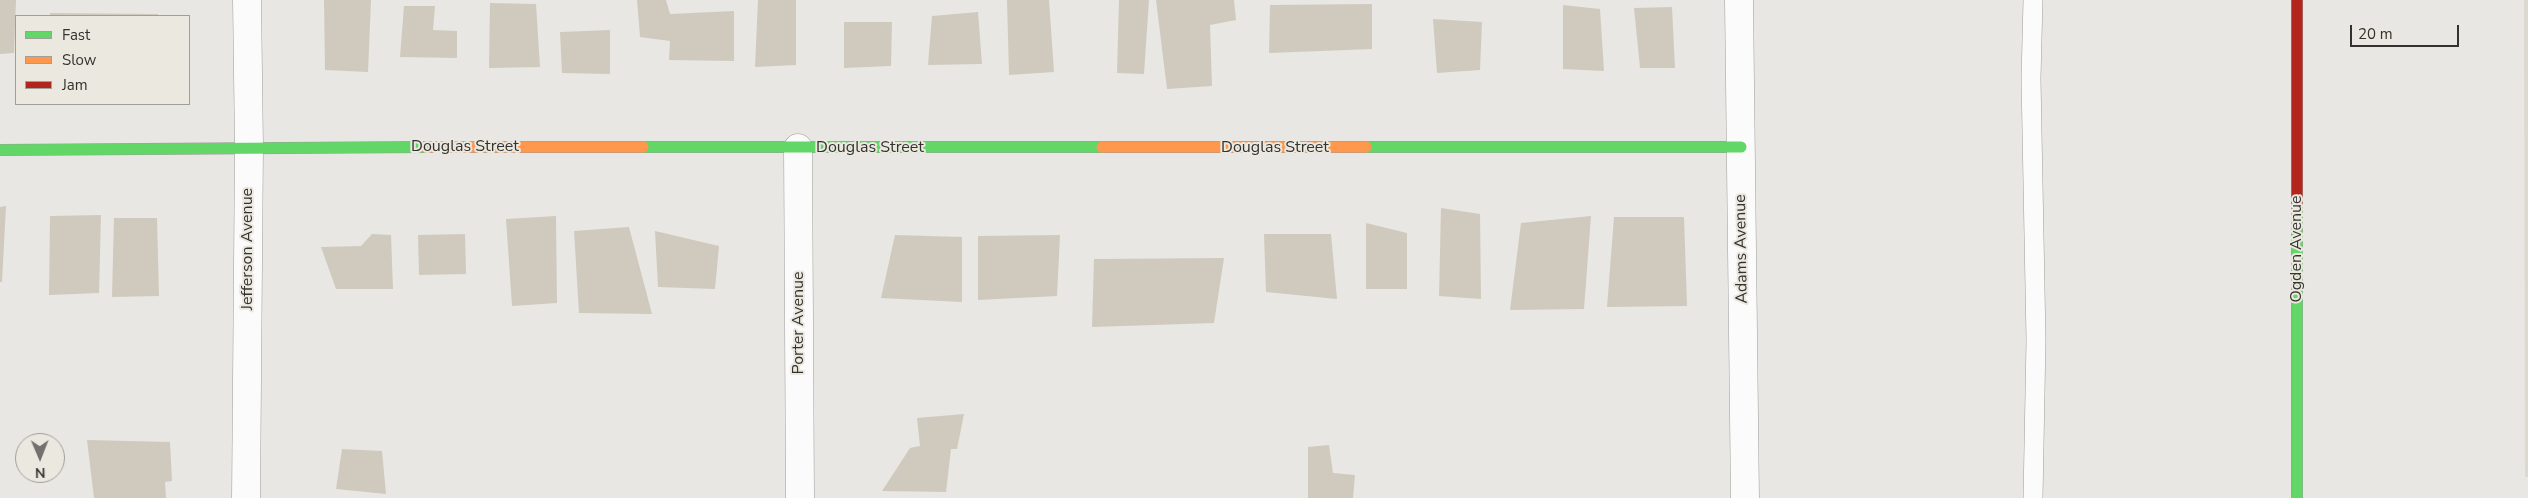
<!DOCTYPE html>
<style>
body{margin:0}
#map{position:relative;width:2528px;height:498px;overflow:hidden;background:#e8e7e3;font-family:"Nunito Sans",sans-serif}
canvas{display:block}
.legend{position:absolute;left:15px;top:15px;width:175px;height:90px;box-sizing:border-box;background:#ebe8e0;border:1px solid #a19f99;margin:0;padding:6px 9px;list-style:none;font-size:15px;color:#33322f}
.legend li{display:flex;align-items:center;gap:10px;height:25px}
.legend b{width:25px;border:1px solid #a19f99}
.north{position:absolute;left:15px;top:433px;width:50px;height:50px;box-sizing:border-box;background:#ebe8e0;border:1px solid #a19f99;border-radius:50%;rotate:179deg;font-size:14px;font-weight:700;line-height:20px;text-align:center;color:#33322f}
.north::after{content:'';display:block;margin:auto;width:18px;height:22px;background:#72716e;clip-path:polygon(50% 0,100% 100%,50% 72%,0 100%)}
.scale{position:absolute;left:2350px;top:25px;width:109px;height:22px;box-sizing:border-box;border:2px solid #33322f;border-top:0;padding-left:6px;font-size:15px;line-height:18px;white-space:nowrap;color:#33322f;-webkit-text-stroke:4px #ebe8e0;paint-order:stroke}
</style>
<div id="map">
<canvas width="2528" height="498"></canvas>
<ul class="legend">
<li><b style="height:6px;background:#63d668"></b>Fast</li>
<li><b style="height:6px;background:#ff974d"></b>Slow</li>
<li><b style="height:6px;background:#b3261e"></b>Jam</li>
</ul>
<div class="north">N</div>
<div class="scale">20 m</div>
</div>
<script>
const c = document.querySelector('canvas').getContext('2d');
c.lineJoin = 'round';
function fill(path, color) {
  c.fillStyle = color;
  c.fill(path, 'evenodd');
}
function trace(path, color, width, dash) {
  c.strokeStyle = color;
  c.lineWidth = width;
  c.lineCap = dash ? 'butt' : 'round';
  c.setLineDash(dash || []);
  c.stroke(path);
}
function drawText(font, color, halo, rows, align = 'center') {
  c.font = font + ' "Nunito Sans",sans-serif';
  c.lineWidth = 4;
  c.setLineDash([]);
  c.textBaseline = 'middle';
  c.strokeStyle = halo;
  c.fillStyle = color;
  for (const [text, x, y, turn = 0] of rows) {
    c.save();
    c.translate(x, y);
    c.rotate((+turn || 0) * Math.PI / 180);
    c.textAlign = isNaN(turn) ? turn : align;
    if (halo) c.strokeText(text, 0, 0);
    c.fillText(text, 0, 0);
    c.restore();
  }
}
fill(new Path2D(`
 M2524 0H2528V477H2525Z`), '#dcd9d0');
fill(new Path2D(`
 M0 0H16L14 53 0 54Z
 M324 0H371L368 72 325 70Z
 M637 0H666L670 14 734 11V61L669 60 670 41 640 37Z
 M758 0H796V65L755 67Z
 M1007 0H1049L1054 72 1009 75Z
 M1119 0H1149L1144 74 1117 73Z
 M1156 0H1234L1236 20 1210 25 1212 86 1167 89Z
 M490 3 536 4 540 67 489 68Z
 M1372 4V49L1269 53 1270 5Z
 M1563 5 1600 9 1604 71 1563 69Z
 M404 6H435L433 30 457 31V58L400 57Z
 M1672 7 1675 68H1640L1634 8Z
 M978 12 982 64 928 65 932 16Z
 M50 13 158 14V16H50Z
 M1433 19 1482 22 1480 70 1437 73Z
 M844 22H892L891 66 844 68Z
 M610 30V74L562 73 560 32Z
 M6 206 2 282H0V207Z
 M1441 208 1480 214 1481 299 1439 296Z
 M101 215 99 293 49 295 50 216Z
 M556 216 557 303 512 306 506 219Z
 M1591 216 1584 309 1510 310 1521 223Z
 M1614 217H1684L1687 306 1607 307Z
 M114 218H157L159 296 112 297Z
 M1366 223 1407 233V289H1366Z
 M629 227 652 314 579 313 574 231Z
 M655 231 719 246 715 289 658 287Z
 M372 234 391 235 393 289H336L321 247 361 246Z
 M465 234 466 274 419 275 418 235Z
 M1264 234H1331L1337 299 1266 292Z
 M895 235 962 237V302L881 298Z
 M1060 235 1057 296 978 300V236Z
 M1224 258 1214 323 1092 327 1094 259Z
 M964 414 957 449H951L946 492 882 491 910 448 920 446 917 418Z
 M87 440 170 442 172 481 165 482 166 498H94Z
 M1329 445 1333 473 1355 475 1353 498H1308V447Z
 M342 449 382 451 386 494 336 489Z`), '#cfcabd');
const lane = new Path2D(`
 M2033 0 2031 79 2036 340 2033 498`);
const street = new Path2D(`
 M1739 0 1745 498
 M798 148 800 498
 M246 498 249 147 247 0`);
const fast = new Path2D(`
 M643 147H1102
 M1366 147H1741
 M0 150 426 147
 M2297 207V498`);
const slow = new Path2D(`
 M426 147H643
 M1102 147H1366`);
const jam = new Path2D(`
 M2297 0V207`);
trace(lane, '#9e9d9a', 20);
trace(street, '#9e9d9a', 29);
trace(fast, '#9e9d9a', 12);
trace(slow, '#9e9d9a', 12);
trace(jam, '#9e9d9a', 12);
trace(lane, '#fcfbfb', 19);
trace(street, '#fcfbfb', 28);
trace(fast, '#63d668', 11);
trace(slow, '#ff974d', 11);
trace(jam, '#b3261e', 11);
drawText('16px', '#33322f', '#ebe8e0', [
 ["Douglas Street",465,147],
 ["Douglas Street",870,148],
 ["Douglas Street",1275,148],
 ["Jefferson Avenue",248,249,-90],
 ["Adams Avenue",1742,249,-91],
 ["Ogden Avenue",2297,249,-90],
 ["Porter Avenue",799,323,-90]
]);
</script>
